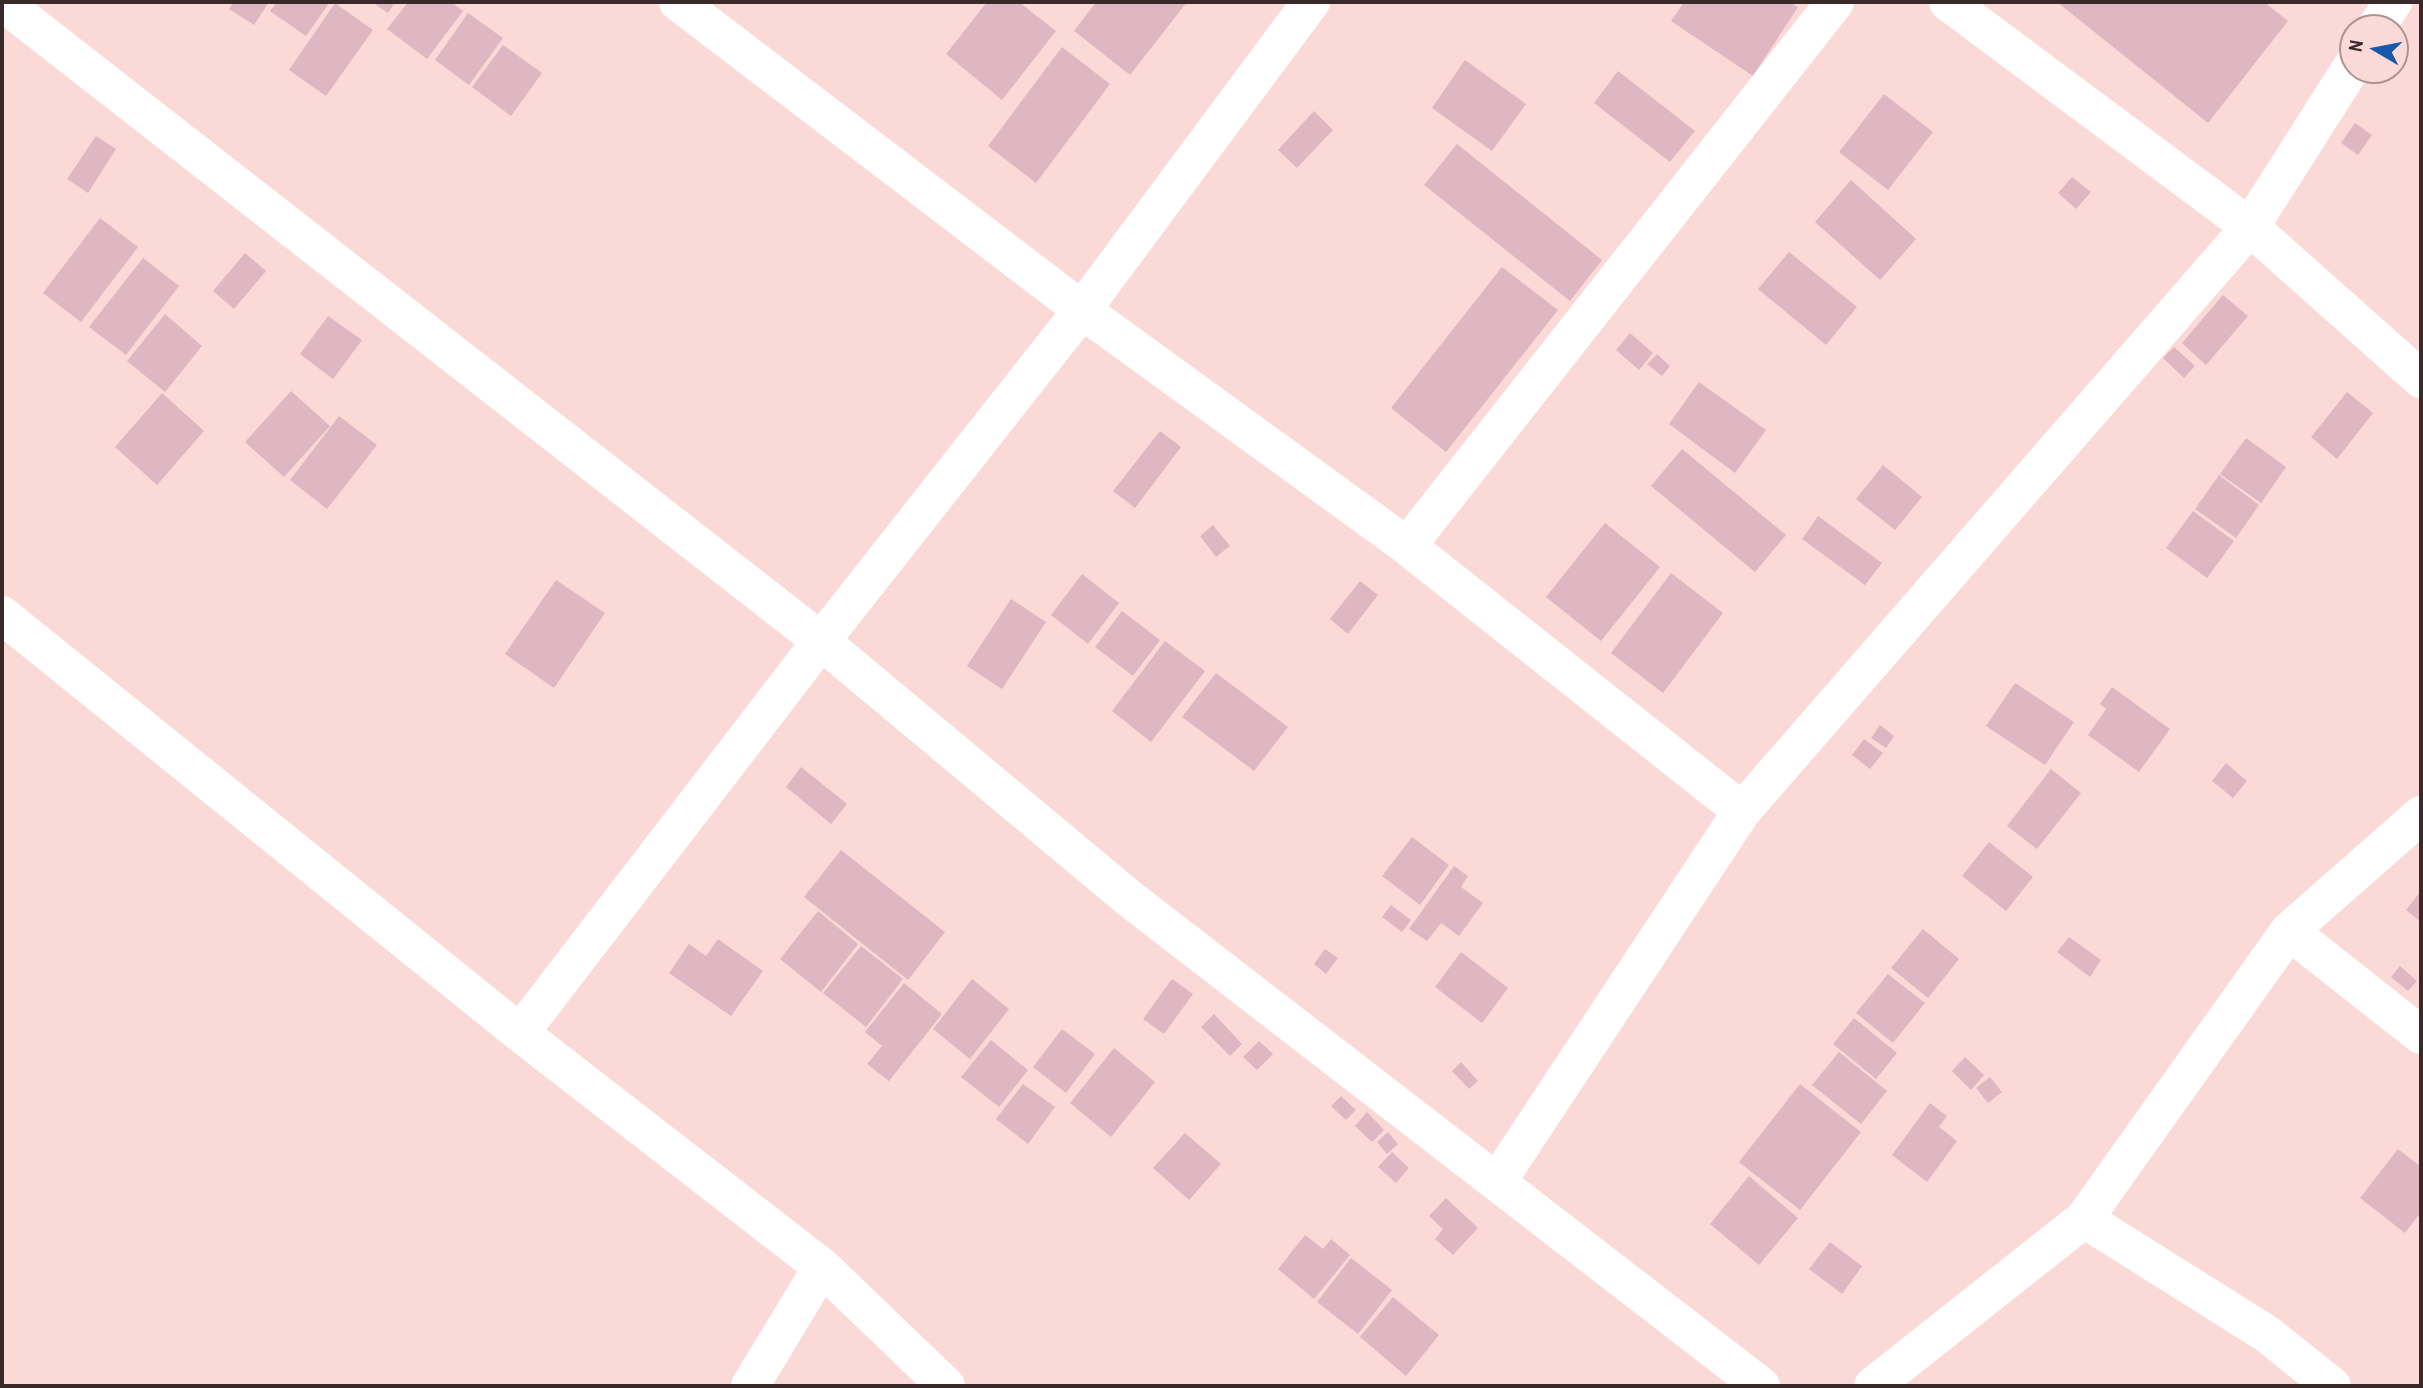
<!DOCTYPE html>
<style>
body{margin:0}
#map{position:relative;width:2423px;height:1388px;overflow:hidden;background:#fad9d6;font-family:"Archivo Narrow",sans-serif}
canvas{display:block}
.frame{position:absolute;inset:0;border:4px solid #392928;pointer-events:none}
.north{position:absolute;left:2339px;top:14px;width:70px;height:70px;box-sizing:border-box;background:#fad9d6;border:2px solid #ad9390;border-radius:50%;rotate:280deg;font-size:19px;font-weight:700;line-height:28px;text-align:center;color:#392928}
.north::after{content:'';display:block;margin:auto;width:24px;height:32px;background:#1659a9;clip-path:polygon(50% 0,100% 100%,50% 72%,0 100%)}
</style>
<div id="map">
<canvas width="2423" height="1388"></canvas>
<div class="frame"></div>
<div class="north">N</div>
</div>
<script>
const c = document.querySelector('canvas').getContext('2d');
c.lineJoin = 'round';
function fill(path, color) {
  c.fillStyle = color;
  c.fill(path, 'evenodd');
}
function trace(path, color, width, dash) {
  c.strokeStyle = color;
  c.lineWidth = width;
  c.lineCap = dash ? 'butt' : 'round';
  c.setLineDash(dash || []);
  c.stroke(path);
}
fill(new Path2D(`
 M234 2H269L254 25 229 9Z
 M277 2H330L306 36 270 11Z
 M372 2H395L388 13Z
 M408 2H451L463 11 427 59 387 29Z
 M987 2H1019L1056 31 1002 100 946 54Z
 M1096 2H1187L1130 75 1074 31Z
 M1684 2H1789L1798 7 1753 76 1671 21Z
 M2057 2H2264L2288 21 2208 123Z
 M335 3 373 30 326 96 289 70Z
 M468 13 503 38 469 85 435 60Z
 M503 45 542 73 511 116 472 87Z
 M1062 47 1110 84 1036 183 988 146Z
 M1465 60 1526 104 1492 151 1432 108Z
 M1618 71 1695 131 1670 162 1594 103Z
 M1884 94 1933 132 1888 190 1839 152Z
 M1314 111 1333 130 1297 168 1278 150Z
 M2355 123 2372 135 2358 155 2341 143Z
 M96 136 116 149 88 193 67 179Z
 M1457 144 1602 260 1570 301 1424 185Z
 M2072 177 2091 192 2076 209 2058 193Z
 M1851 180 1916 239 1880 280 1815 222Z
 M100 218 138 247 81 322 43 293Z
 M1789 252 1857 307 1826 345 1758 289Z
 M245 253 266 271 234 309 213 291Z
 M143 258 179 286 126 355 89 327Z
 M1502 267 1558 310 1446 452 1391 408Z
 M2223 295 2248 316 2206 365 2182 343Z
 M165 314 202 346 165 392 127 361Z
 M328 316 362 340 333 379 300 354Z
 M1630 333 1653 353 1639 370 1616 350Z
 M2174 347 2195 366 2184 378 2163 358Z
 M1657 354 1670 366 1662 376 1647 364Z
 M1699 382 1766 430 1735 473 1669 424Z
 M291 391 330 426 284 477 245 442Z
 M2347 392 2373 413 2337 459 2311 437Z
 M162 393 204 431 157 485 115 447Z
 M339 416 377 445 327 509 290 480Z
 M1160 431 1181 447 1135 508 1113 491Z
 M2246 438 2286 467 2261 503 2220 474Z
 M1682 449 1786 535 1755 572 1651 486Z
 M1883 465 1922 497 1895 530 1856 499Z
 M2219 475 2259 505 2236 538 2195 509Z
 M2193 511 2234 541 2207 578 2166 548Z
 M1818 516 1882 563 1865 585 1802 539Z
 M1605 523 1660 567 1601 641 1546 597Z
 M1213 525 1230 546 1216 557 1200 536Z
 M1671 573 1723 613 1663 693 1611 653Z
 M1082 574 1119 603 1088 644 1051 615Z
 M556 580 605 613 554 688 505 654Z
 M1360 581 1378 595 1348 634 1330 619Z
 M1011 599 1046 622 1002 689 967 666Z
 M1122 611 1160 640 1133 676 1095 647Z
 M1165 641 1205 671 1151 742 1112 711Z
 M1216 673 1288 727 1254 771 1182 717Z
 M2015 683 2074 722 2045 765 1986 726Z
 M2112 687 2170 729 2139 772 2088 735 2106 709 2100 704Z
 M1880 725 1894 736 1886 748 1871 738Z
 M1864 739 1883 753 1870 769 1852 755Z
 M2226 763 2247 781 2233 798 2212 781Z
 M801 767 847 804 831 824 786 787Z
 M2051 769 2081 793 2037 849 2007 826Z
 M1412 837 1449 865 1420 905 1382 876Z
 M1989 842 2033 877 2006 911 1962 876Z
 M841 850 945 932 908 980 804 897Z
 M1454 866 1468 876 1461 887 1483 903 1459 936 1441 923 1427 941 1409 929Z
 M2421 891V922L2406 910Z
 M1391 905 1411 920 1402 932 1382 917Z
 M818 911 858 944 821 992 780 959Z
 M1923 929 1959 959 1928 998 1891 968Z
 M2069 937 2101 960 2090 977 2057 952Z
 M718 939 763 971 731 1016 669 973 689 944 706 956Z
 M861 946 903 979 866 1027 823 993Z
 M1325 949 1338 958 1326 974 1314 964Z
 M1461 952 1508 988 1482 1023 1435 987Z
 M2400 966 2417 981 2408 991 2391 977Z
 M1888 974 1925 1003 1893 1043 1856 1013Z
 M972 979 1009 1009 970 1059 933 1029Z
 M1172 979 1193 994 1164 1034 1143 1019Z
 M904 983 942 1014 889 1081 867 1064 882 1046 865 1032Z
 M1214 1014 1242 1044 1230 1056 1201 1027Z
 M1854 1018 1897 1053 1876 1079 1833 1044Z
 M1062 1029 1095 1054 1066 1093 1033 1067Z
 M991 1040 1028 1070 999 1107 961 1077Z
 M1259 1041 1273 1054 1257 1070 1243 1057Z
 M1114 1048 1155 1082 1111 1137 1070 1103Z
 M1839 1052 1887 1091 1861 1124 1812 1085Z
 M1965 1057 1984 1075 1971 1090 1952 1071Z
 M1461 1062 1478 1081 1469 1089 1452 1071Z
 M1990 1077 2002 1092 1988 1103 1976 1088Z
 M1023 1084 1055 1107 1028 1144 996 1119Z
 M1800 1084 1861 1132 1800 1210 1739 1162Z
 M1341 1096 1356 1110 1346 1120 1331 1106Z
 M1930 1103 1947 1116 1939 1127 1957 1141 1927 1182 1892 1155Z
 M1367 1112 1384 1130 1372 1142 1355 1126Z
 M1388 1132 1398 1144 1387 1154 1377 1142Z
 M1185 1133 1221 1164 1189 1200 1153 1168Z
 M2398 1149 2421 1167V1212L2405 1233 2360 1198Z
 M1392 1152 1409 1168 1396 1183 1378 1167Z
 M1749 1176 1798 1218 1759 1265 1710 1224Z
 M1446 1198 1478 1228 1453 1255 1435 1239 1443 1229 1429 1216Z
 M1305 1235 1323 1249 1331 1239 1350 1255 1314 1299 1278 1269Z
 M1830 1242 1862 1266 1842 1294 1809 1269Z
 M1351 1258 1392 1290 1358 1334 1317 1302Z
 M1393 1297 1439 1335 1406 1376 1360 1337Z`), '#deb7c2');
trace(new Path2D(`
 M2 2 821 641 1130 899 1761 1386
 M678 2 1082 310 1407 546 1742 811
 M1948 2 2250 227 2421 379
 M2376 28 2393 2
 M1407 546 1835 2
 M2 615 520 1033 822 1267 946 1386
 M2289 931 2421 1035
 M520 1033 821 641 1082 310 1311 2
 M1497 1182 1742 811 2250 227 2353 65
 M2084 1219 2267 1334 2332 1386
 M750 1386 822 1267
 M1873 1386 2084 1219 2289 931 2421 815`), '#fff', 38);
</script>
